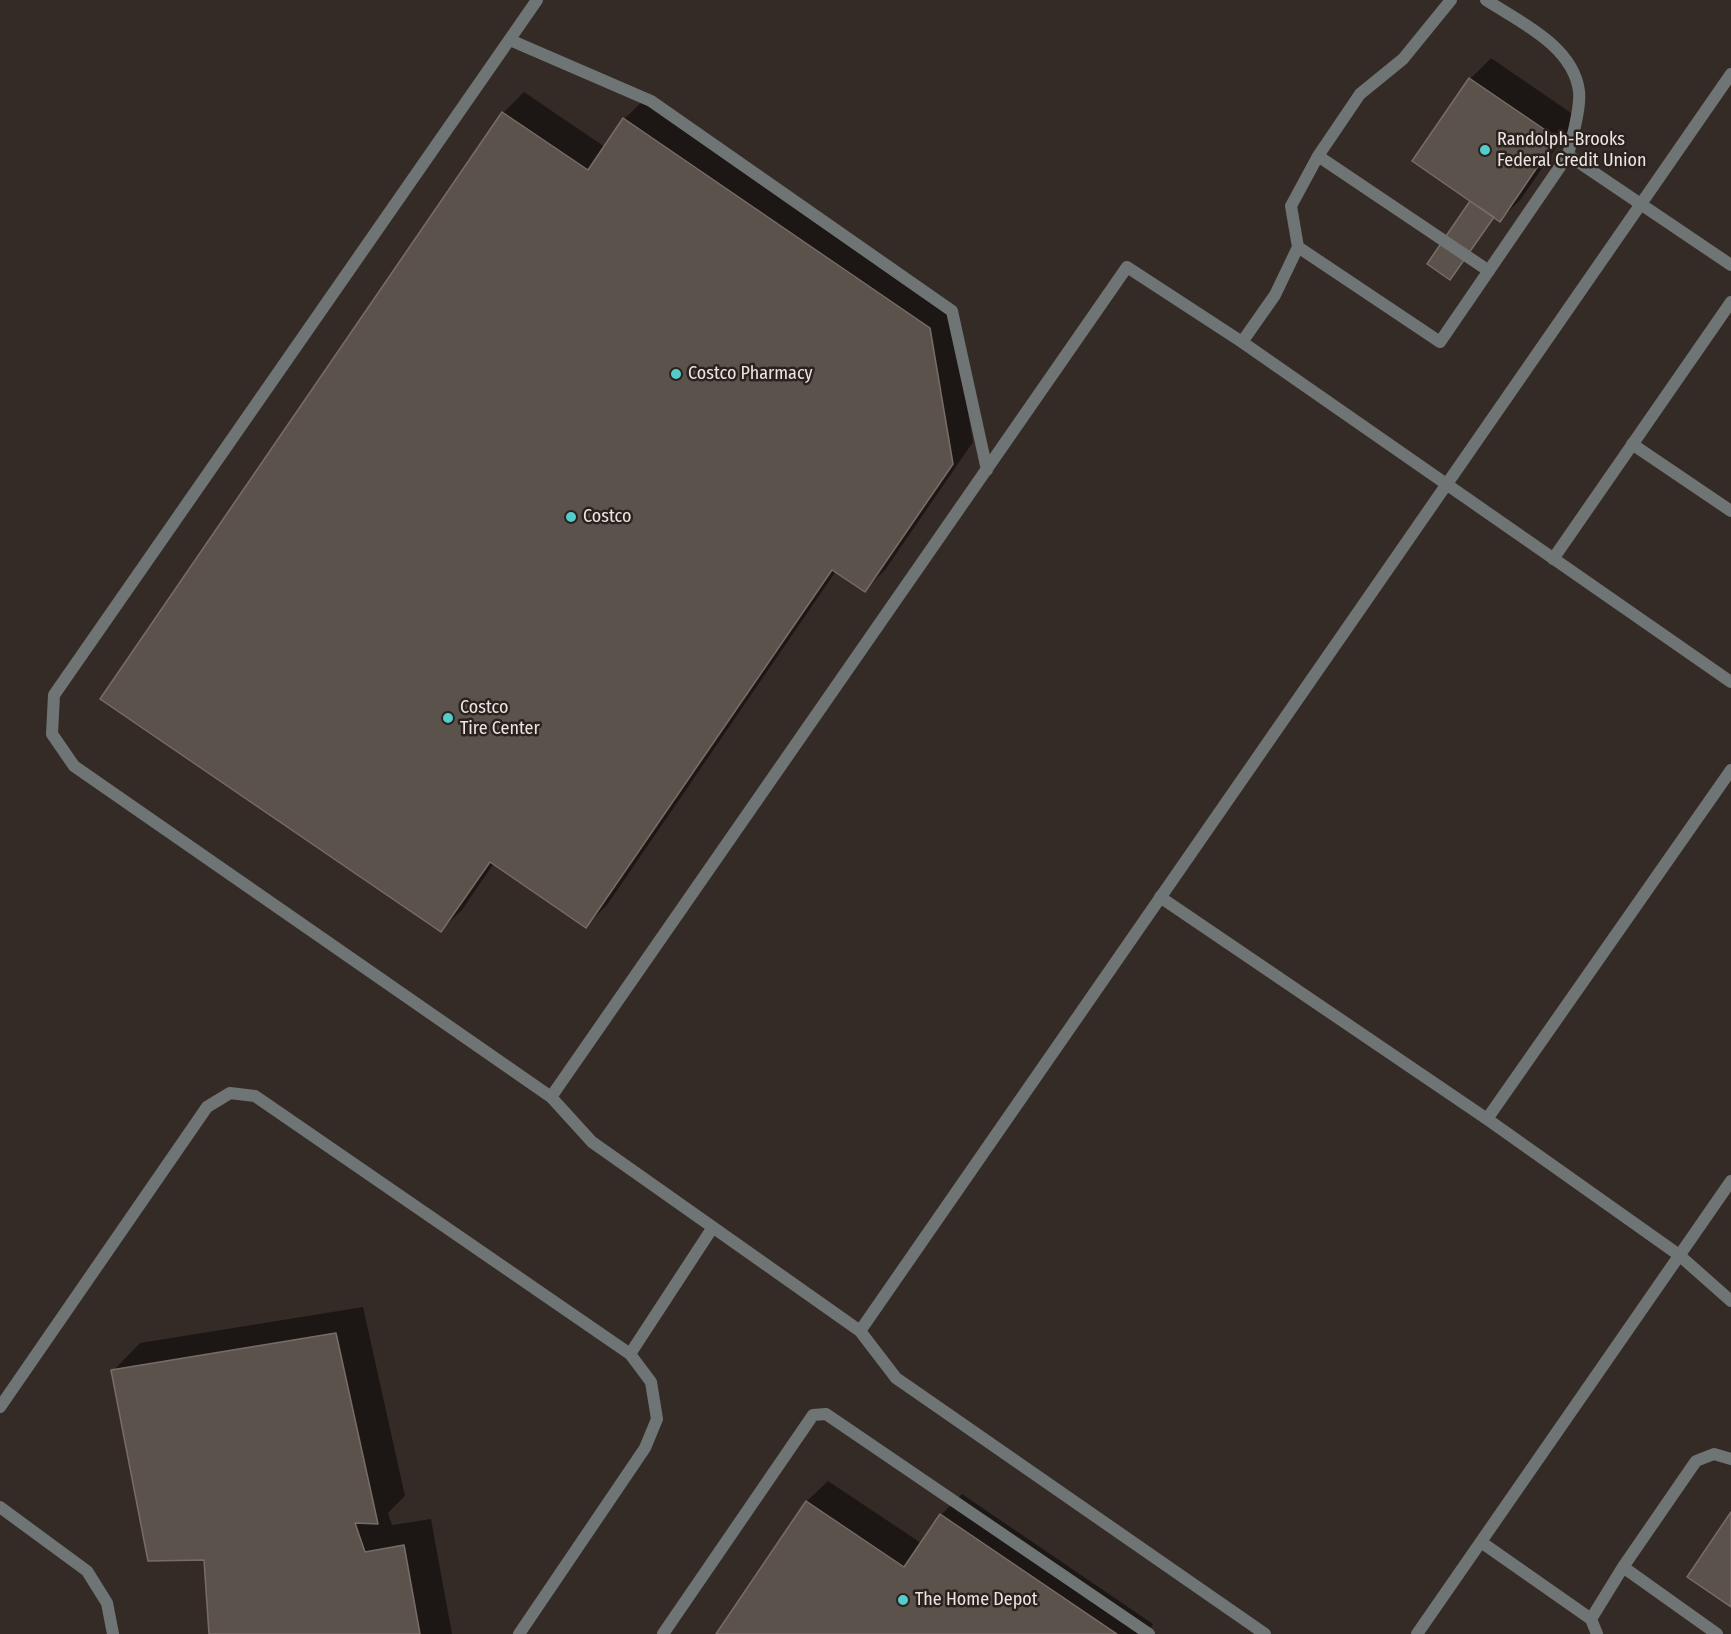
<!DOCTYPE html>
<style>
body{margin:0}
canvas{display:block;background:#352b26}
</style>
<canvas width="1731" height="1634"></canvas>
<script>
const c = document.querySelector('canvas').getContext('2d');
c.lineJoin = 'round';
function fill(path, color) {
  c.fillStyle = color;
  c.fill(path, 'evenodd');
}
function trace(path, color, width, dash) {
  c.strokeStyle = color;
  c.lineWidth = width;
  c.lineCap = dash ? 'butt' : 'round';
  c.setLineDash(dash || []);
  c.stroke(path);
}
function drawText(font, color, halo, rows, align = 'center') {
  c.font = font + ' "Fira Sans Condensed",sans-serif';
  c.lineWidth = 5;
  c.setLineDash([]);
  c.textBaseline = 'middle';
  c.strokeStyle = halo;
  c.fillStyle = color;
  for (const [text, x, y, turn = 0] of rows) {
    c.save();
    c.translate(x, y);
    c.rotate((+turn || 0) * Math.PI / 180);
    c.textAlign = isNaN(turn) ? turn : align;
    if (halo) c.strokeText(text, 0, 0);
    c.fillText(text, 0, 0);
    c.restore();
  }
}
fill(new Path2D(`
 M1491 58 1577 117 1521 199 1500 220 1495 216 1450 278 1472 201 1470 79Z
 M524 92 605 147 624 119 645 99 950 307 973 442 885 570 865 590 836 571 607 905 586 926 494 863 462 910 441 930 102 699 503 113Z
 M363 1307 405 1496 388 1513 392 1525 431 1519 452 1634H211L205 1558 113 1371 140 1343Z
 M828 1481 921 1543 941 1515 962 1494 1153 1624 1147 1634H718L807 1501Z`), '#0007');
const building = new Path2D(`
 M1469 78 1557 138 1500 222 1412 161Z
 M502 112 588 170 623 118 930 328 953 464 865 592 832 570 586 928 490 862 441 932 100 699Z
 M1470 201 1494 217 1450 280 1427 264Z
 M336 1333 378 1524 355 1523 365 1552 404 1545 420 1634H209L204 1560 148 1561 111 1370Z
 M806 1501 904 1567 940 1514 1117 1634H716Z
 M1731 1512V1607L1687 1577Z`);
fill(building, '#5c524c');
trace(building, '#786c67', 1.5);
trace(new Path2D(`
 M537 0 54 695 52 734 74 766 551 1097 592 1142 860 1331 896 1378 1265 1634
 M1486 0C1520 22 1573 46 1579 91 1581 108 1572 138 1568 155L1731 265
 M510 40 651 101 952 311 987 470
 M1318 156 1489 271
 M1298 247 1440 342 1568 155
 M1242 342 1275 295 1298 247 1291 206 1318 156 1360 94 1403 59 1451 0
 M1632 444 1731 511
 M1553 559 1731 302
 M1160 897 1487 1119 1679 1255 1731 1301
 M551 1097 1127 267 1242 342 1731 682
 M1487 1119 1731 770
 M860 1331 1731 74
 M0 1407 207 1107 230 1093 255 1096 630 1354
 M0 1507 87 1571 107 1603 113 1634
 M1481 1542 1591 1619 1597 1634
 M1623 1567 1717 1634
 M1591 1619 1623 1567 1696 1461 1714 1454 1731 1459
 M519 1634 645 1448 657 1419 651 1382 630 1354 713 1227
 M663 1634 813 1415 826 1414 1149 1634
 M1417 1634 1731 1181`), '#6f7575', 12);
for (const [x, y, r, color] of [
 [1485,150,6,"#52cdcc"],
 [676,374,6,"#52cdcc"],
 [571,517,6,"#52cdcc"],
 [448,718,6,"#52cdcc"],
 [903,1600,6,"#52cdcc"]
]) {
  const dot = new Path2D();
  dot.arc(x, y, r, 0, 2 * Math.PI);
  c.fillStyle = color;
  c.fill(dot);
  trace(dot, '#2b211d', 2);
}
drawText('18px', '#ebe5e2', '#2b211d', [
 ["Randolph-Brooks",1497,140],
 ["Federal Credit Union",1497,161],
 ["Costco Pharmacy",688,374],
 ["Costco",583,517],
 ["Costco",460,708],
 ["Tire Center",460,729],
 ["The Home Depot",915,1600]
], 'left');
</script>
